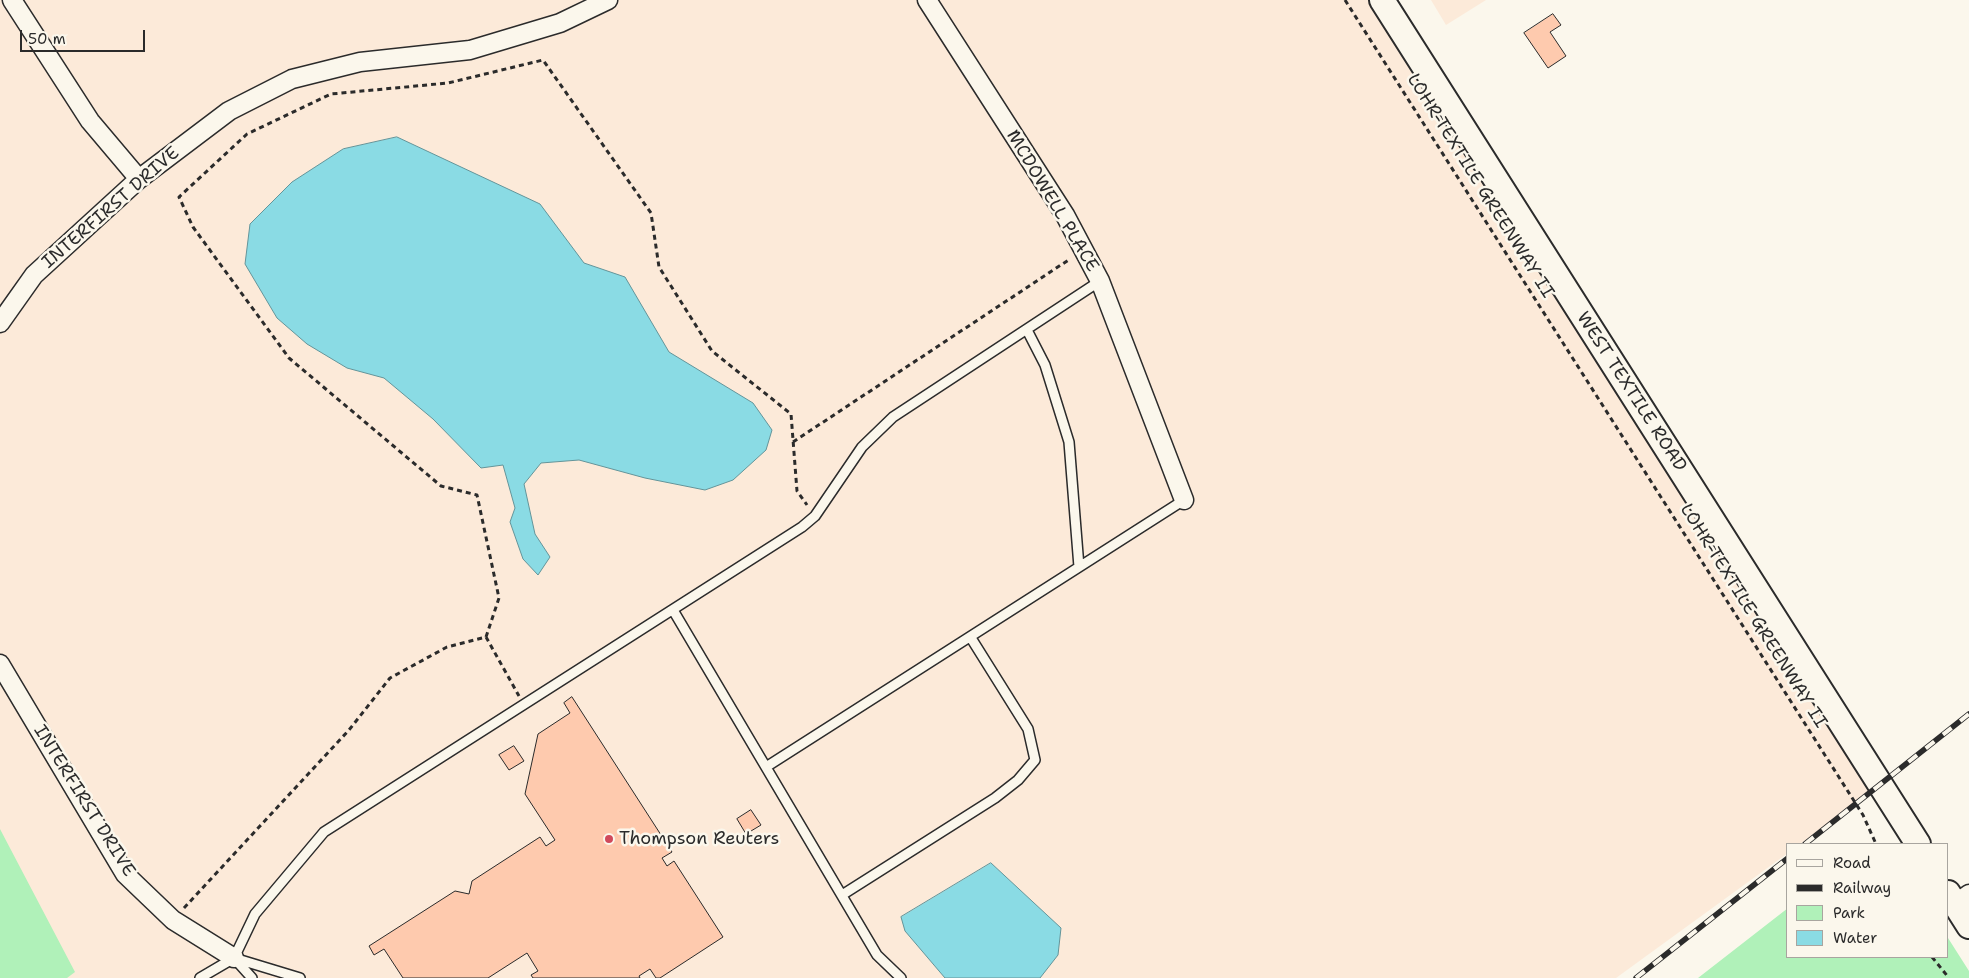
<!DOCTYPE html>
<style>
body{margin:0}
#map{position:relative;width:1969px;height:978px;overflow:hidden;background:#fbf7ec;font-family:"Shantell Sans",sans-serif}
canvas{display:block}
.legend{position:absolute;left:1786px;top:843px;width:162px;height:115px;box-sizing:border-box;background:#fbf7ec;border:1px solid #a8a59f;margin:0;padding:6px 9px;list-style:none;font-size:15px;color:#2b2b2b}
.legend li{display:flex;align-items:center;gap:10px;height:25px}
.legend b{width:25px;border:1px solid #a8a59f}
.scale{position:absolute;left:20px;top:30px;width:125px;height:22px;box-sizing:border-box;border:2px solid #2b2b2b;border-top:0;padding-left:6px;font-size:15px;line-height:18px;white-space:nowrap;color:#2b2b2b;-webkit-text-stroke:4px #fbf7ec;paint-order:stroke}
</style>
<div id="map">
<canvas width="1969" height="978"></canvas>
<ul class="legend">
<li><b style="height:6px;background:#fbf7ec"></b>Road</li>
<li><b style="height:6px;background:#2b2b2b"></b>Railway</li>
<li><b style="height:14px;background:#b0f1b9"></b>Park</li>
<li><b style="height:14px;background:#8adbe4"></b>Water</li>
</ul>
<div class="scale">50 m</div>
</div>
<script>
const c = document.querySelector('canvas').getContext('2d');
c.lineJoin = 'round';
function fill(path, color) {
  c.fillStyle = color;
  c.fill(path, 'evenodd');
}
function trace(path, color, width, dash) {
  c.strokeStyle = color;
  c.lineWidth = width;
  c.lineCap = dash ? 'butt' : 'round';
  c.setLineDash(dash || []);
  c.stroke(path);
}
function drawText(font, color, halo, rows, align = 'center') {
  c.font = font + ' "Shantell Sans",sans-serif';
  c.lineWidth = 5;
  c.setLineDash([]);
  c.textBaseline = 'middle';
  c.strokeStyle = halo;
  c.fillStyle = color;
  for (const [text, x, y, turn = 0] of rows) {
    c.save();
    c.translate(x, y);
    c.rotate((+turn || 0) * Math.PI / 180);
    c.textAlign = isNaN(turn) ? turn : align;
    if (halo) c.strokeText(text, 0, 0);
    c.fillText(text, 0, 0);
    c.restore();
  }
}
fill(new Path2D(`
 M0 0H1382L1881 784 1800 844H1788V853L1616 978H0Z
 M1431 0H1486L1446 25Z`), '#fcead9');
fill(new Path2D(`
 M0 829 75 972 67 978H0Z
 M1788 908V957H1948V938L1969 971V978H1698Z`), '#b0f1b9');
const water = new Path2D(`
 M397 137 540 204 584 263 625 277 669 352 753 403 772 430 766 450 733 480 705 490 645 478 579 460 541 463 524 484 535 534 550 557 538 575 523 559 510 522 515 508 503 465 481 468 433 419 384 378 347 368 307 344 277 318 245 264 250 224 292 182 343 149Z
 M991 863 1061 928 1058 955 1040 978H945L905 931 901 917Z`);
fill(water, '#8adbe4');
trace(water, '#64959a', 1);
const building = new Path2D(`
 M1553 14 1561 25 1550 32 1566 56 1548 68 1524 33Z
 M572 697 672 852 662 858 667 866 674 861 723 937 660 978H656L650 969 639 976 640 978H533L531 975 538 971 527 953 488 978H403L384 949 374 955 369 946 455 891 469 894 472 881 540 837 546 846 555 840 525 794 538 734 570 713 564 703Z
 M514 746 524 761 509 770 499 755Z
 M751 810 761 825 746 834 737 819Z`);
fill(building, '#fecaae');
trace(building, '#2b2b2b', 1);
const service = new Path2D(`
 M1027 330 1045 365 1069 442 1079 567
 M673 610 877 955 901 978
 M766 767 1184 500
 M842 895 995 798 1018 780 1035 760 1028 729 971 638
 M200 978 234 958 255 914 324 832 802 527 815 516 862 447 893 417 1100 281
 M252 978 234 958 300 978`);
const minor = new Path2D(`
 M12 0 90 121 139 179
 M927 0 1065 215 1100 281 1184 500
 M0 323 34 275 139 179 229 111 292 79 360 62 470 50 560 23 608 0
 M0 664 125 874 173 920 234 958
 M1955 904 1969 894`);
const secondary = new Path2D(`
 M1382 0 1918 844
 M1948 893 1969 926`);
trace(service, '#2b2b2b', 12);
trace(minor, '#2b2b2b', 21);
trace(secondary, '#2b2b2b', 28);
trace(new Path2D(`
 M1345 0 1863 815 1876 844
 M793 442 1070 259
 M486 637 499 598 477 495 441 486 289 358 193 227 179 197 247 134 331 94 448 83 543 60 651 213 659 267 712 351 791 414 797 491 807 505
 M184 908 349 730 390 678 447 647 486 637 519 696
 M1932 957 1949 978`), '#2b2b2b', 3, [5, 4]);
trace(service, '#fbf7ec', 9);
trace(minor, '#fbf7ec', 18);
trace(secondary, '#fbf7ec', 24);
const rail = new Path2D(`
 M1805 844 1969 714
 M1636 978 1788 858`);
trace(rail, '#2b2b2b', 5.5);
trace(rail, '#fbf7ec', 4, [11]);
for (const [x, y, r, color] of [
 [609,839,5,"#d1495b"]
]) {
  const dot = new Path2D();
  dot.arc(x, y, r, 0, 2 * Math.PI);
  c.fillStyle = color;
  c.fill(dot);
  trace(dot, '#fbf7ec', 2);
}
drawText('18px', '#2b2b2b', '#fbf7ec', [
 ["LOHR-TEXTILE GREENWAY II",1480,186,58],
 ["MCDOWELL PLACE",1052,201,59],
 ["INTERFIRST DRIVE",111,208,-41],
 ["WEST TEXTILE ROAD",1631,392,57],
 ["LOHR-TEXTILE GREENWAY II",1753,616,58],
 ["INTERFIRST DRIVE",84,801,58]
]);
drawText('18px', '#2b2b2b', '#fbf7ec', [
 ["Thompson Reuters",619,839]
], 'left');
</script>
